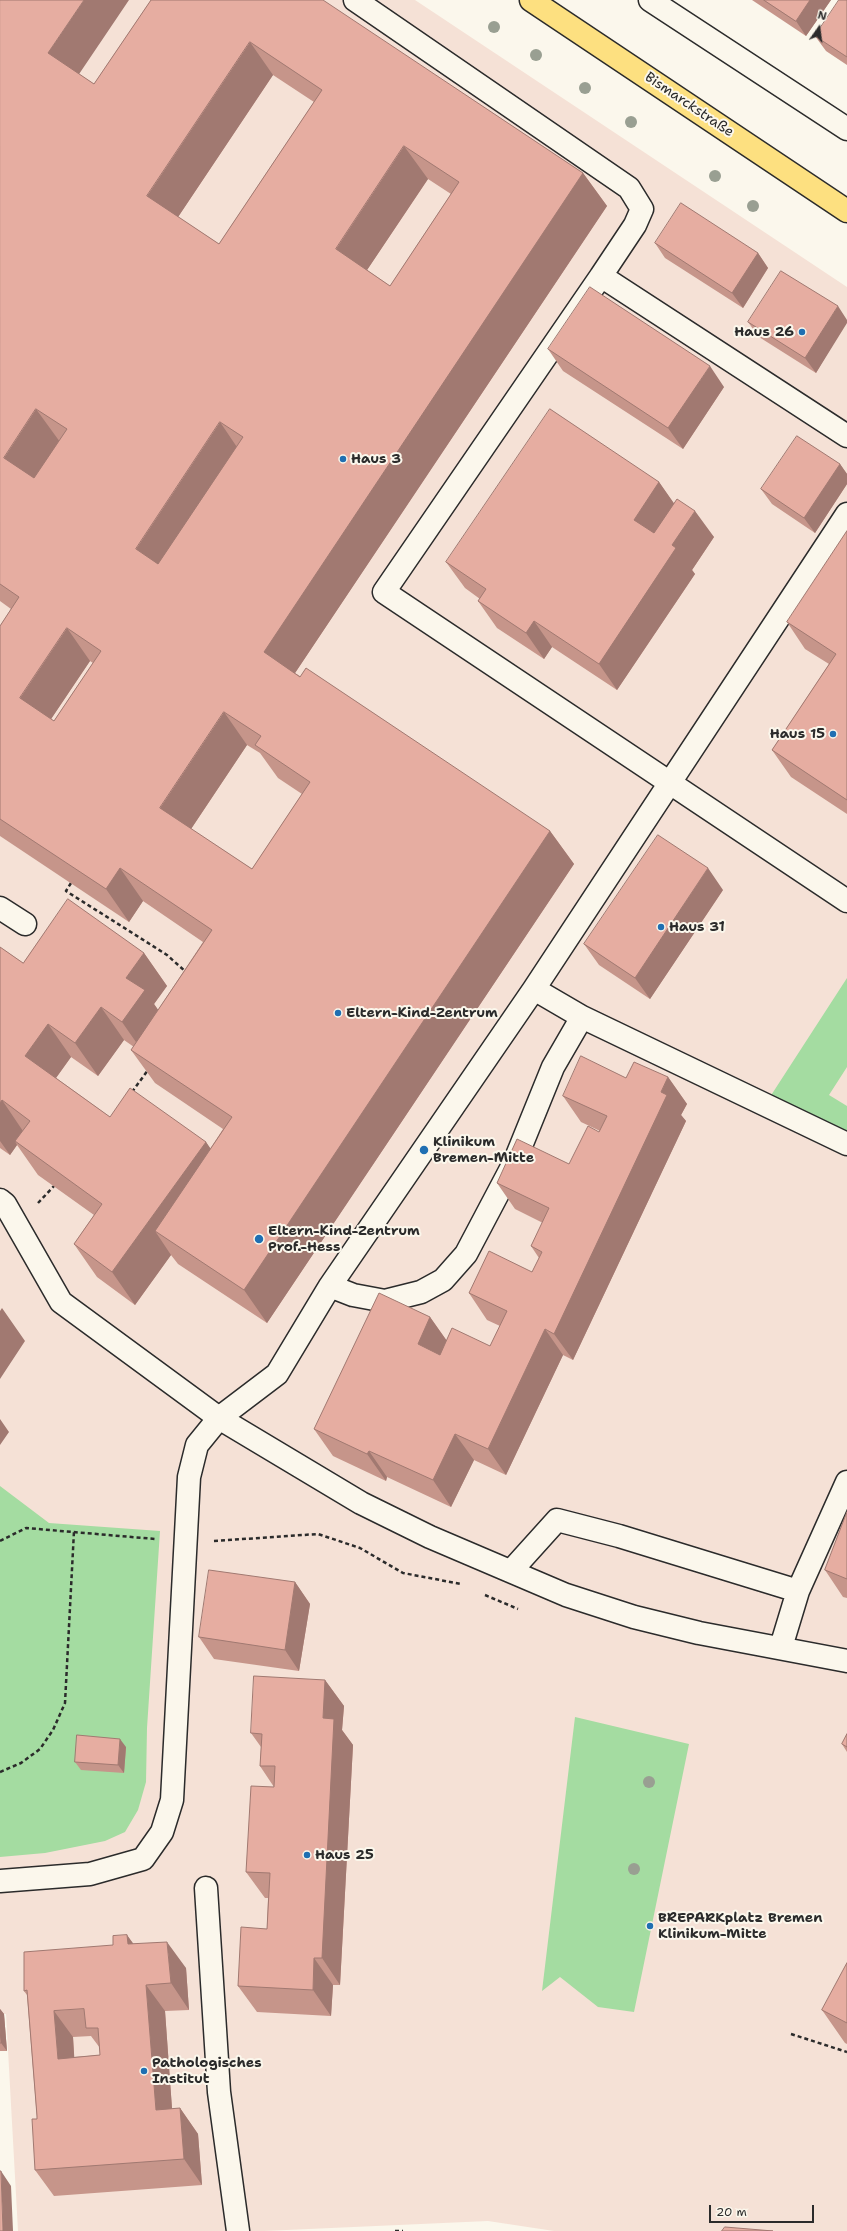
<!DOCTYPE html>
<meta charset="utf-8">
<style>
body{margin:0}
#map{position:relative;width:847px;height:2231px;overflow:hidden;background:#fbf7ec;font-family:"Shantell Sans",sans-serif}
canvas{display:block}
.north{position:absolute;left:799px;top:8px;width:40px;height:40px;-webkit-text-stroke:3px #fbf7ec;paint-order:stroke;rotate:14deg;font-size:11px;font-weight:700;line-height:16px;text-align:center;color:#2b2b2b}
.north::after{content:'';display:block;margin:auto;width:14px;height:18px;background:#2b2b2b;clip-path:polygon(50% 0,100% 100%,50% 72%,0 100%)}
.scale{position:absolute;left:709px;top:2205px;width:105px;height:18px;box-sizing:border-box;border:2px solid #2b2b2b;border-top:0;padding-left:5px;font-size:12px;line-height:14px;white-space:nowrap;color:#2b2b2b;-webkit-text-stroke:3px #fbf7ec;paint-order:stroke}
</style>
<div id="map">
<canvas width="847" height="2231"></canvas>
<div class="north">N</div>
<div class="scale">20 m</div>
</div>
<script>
const c = document.querySelector('canvas').getContext('2d');
c.lineJoin = 'round';
function fill(path, color) {
  c.fillStyle = color;
  c.fill(path, 'evenodd');
}
function trace(path, color, width, dash) {
  c.strokeStyle = color;
  c.lineWidth = width;
  c.lineCap = dash ? 'butt' : 'round';
  c.setLineDash(dash || []);
  c.stroke(path);
}
function drawText(font, color, halo, rows, align = 'center') {
  c.font = font + ' "Shantell Sans",sans-serif';
  c.lineWidth = 4;
  c.setLineDash([]);
  c.textBaseline = 'middle';
  c.strokeStyle = halo;
  c.fillStyle = color;
  for (const [text, x, y, turn = 0] of rows) {
    c.save();
    c.translate(x, y);
    c.rotate((+turn || 0) * Math.PI / 180);
    c.textAlign = isNaN(turn) ? turn : align;
    if (halo) c.strokeText(text, 0, 0);
    c.fillText(text, 0, 0);
    c.restore();
  }
}
fill(new Path2D(`
 M0 0H415L847 287V2231H554L488 2221 264 2231H18L6 2014H0Z`), '#f5e1d6');
fill(new Path2D(`
 M847 978V1067L829 1095 847 1106V1136L768 1100Z
 M0 1486 49 1523 160 1531 147 1728 146 1782 138 1810 125 1832 105 1841 45 1853 0 1857Z
 M575 1717 689 1744 634 2012 598 2007 560 1977 542 1991Z`), '#a4dca1');
const minor = new Path2D(`
 M355 0 629 188 642 209 635 225 601 276 847 436
 M650 0 847 129
 M601 276 384 592 847 901
 M0 908 25 924
 M534 989 582 1017 847 1144
 M0 1200 5 1204 61 1302 219 1418 361 1503 430 1537 566 1595 634 1617 699 1633 847 1661
 M330 1286 353 1295 385 1301 421 1292 443 1280 466 1254 514 1163 553 1067 582 1017
 M511 1571 557 1520 619 1536 798 1591
 M781 1647 798 1591 847 1482
 M0 1881 90 1874 143 1859 162 1832 172 1800 189 1477 197 1445 219 1418 277 1374 330 1286 534 989 847 514
 M206 1888 219 2092 238 2231`);
const major = new Path2D(`
 M531 0 847 211`);
trace(minor, '#2b2b2b', 25);
trace(major, '#2b2b2b', 25);
trace(new Path2D(`
 M71 883 66 891 167 955 186 972
 M132 1092 148 1070
 M38 1203 55 1185
 M0 1541 26 1528 155 1539
 M214 1541 318 1534 360 1548 403 1573 461 1584
 M485 1595 518 1609
 M0 1772 21 1763 40 1749 53 1730 65 1703 74 1531
 M791 2034 847 2052
 M395 2231H403`), '#2b2b2b', 2.5, [4, 3]);
trace(minor, '#fbf7ec', 22);
trace(major, '#fde080', 22);
c.fillStyle = '#999f92';
for (const [x, y] of [
 [494,27],
 [536,55],
 [585,88],
 [631,122],
 [715,176],
 [753,206],
 [649,1782],
 [634,1869]
]) {
  c.beginPath();
  c.arc(x, y, 6, 0, 2 * Math.PI);
  c.fill();
}
fill(new Path2D(`
 M0 0 79 74 94 84 151 0 583 173 607 206 295 673 550 831 574 864 267 1323 178 1264 171 1255 135 1305 97 1277 74 1244 94 1215 38 1175 17 1145 10 1155 0 1148V947L23 963 144 953 167 986 154 1004 158 1010 203 942 143 901 129 922 0 836V626L11 609 0 601ZM273 75 314 102 219 244 178 217ZM428 179 451 194 390 286 367 270ZM90 661 93 663 54 721 51 719ZM247 745 260 753 278 778 302 794 252 869 191 829ZM124 1040 134 1047 131 1050 155 1083 223 1129 210 1149 206 1142 110 1117 56 1078 71 1057 98 1076Z
 M752 0H831L806 36Z
 M847 0V65L826 51 815 36Z
 M655 243 758 253 768 268 743 308 665 258Z
 M847 320 816 373 759 337 748 322Z
 M548 349 724 387 683 449 563 371Z
 M840 464 847 474V484L815 533 772 504 761 489Z
 M659 482 674 504 714 537 692 570 695 574 617 690 552 647 544 659 497 628 478 601 480 599 465 588 446 562Z
 M847 531V814L791 777 772 750 829 664 805 649 787 622Z
 M723 890 650 999 599 965 584 944Z
 M668 1077 687 1104 681 1115 686 1121 573 1360 563 1355 506 1475 474 1460 451 1507 387 1477 386 1481 333 1456 314 1429 430 1317 447 1341 490 1346 500 1326 487 1320 469 1293 532 1272 539 1258 531 1246 543 1223 515 1209 497 1183 569 1164 600 1131 581 1122 563 1096 626 1078Z
 M847 1512V1598L843 1597 825 1570Z
 M295 1582 310 1604 299 1671 214 1659 199 1637Z
 M325 1680 344 1706 342 1730 353 1745 340 1985H333L331 2016 257 2012 238 1986 267 1929 268 1898H265L246 1872 274 1787 260 1766 261 1747 251 1733Z
 M847 1734V1752L842 1744Z
 M126 1747 124 1773 81 1770 75 1762Z
 M127 1935 133 1944 186 1968 189 2010 165 2011 172 2109 180 2108 198 2134 202 2185 54 2196 35 2170 37 2119 27 1995 24 1991 113 1945ZM91 2036 100 2048V2055L74 2057 73 2037Z
 M847 1963V2044L845 2043 822 2010Z
 M0 2009 4 2014 7 2051H0Z`), '#c6958a');
fill(new Path2D(`
 M84 0H129L71 86 48 53Z
 M810 0H831L806 36 796 21Z
 M250 42 273 75 170 229 147 196Z
 M404 146 428 179 359 282 336 249Z
 M583 173 607 206 287 685 264 652Z
 M758 253 768 268 743 308 732 293Z
 M838 306 847 320V323L816 373 805 358Z
 M710 366 724 387 683 449 668 428Z
 M36 409 60 442 27 491 4 458Z
 M220 422 243 456 159 582 136 549Z
 M840 464 847 474V484L815 533 804 518Z
 M659 482 678 509 652 546 634 520Z
 M695 511 714 537 692 570 695 574 617 690 599 664 672 545Z
 M534 621 552 647 544 659 526 633Z
 M67 628 90 661 43 731 20 698Z
 M224 712 247 745 183 841 160 808Z
 M550 831 574 864 267 1323 244 1290Z
 M120 868 143 901 129 922 106 889Z
 M708 868 723 890 650 999 635 978Z
 M144 953 167 986 154 1004 168 1024 145 1055 122 1022 126 978Z
 M101 1007 124 1040 98 1076 75 1043Z
 M48 1024 71 1057 48 1089 25 1056Z
 M668 1077 687 1104 681 1115 686 1121 573 1360 554 1334Z
 M2 1100 25 1134 15 1141 17 1145 10 1155 0 1141V1103Z
 M206 1142 229 1175 155 1231 171 1255 135 1305 112 1272Z
 M2 1308 25 1341 0 1379V1311Z
 M430 1317 449 1344 436 1371 418 1344Z
 M545 1329 563 1355 506 1475 488 1449Z
 M0 1419 9 1432 0 1445Z
 M455 1434 474 1460 451 1507 433 1480Z
 M369 1451 387 1477 386 1481 367 1454Z
 M295 1582 310 1604 299 1671 285 1650Z
 M325 1680 344 1706 342 1730 353 1745 340 1985 322 1958 323 1718Z
 M120 1739 126 1747 124 1773 118 1765Z
 M127 1935 146 1961 128 1944Z
 M167 1942 186 1968 189 2010 171 1983Z
 M314 1958 333 1985 331 2016 313 1990Z
 M146 1985 165 2011 174 2136 156 2110Z
 M0 2009 4 2014 7 2051 1 2043 0 2028Z
 M54 2011 73 2037 76 2085 58 2059Z
 M180 2108 198 2134 202 2185 184 2159Z
 M1 2171 11 2186 13 2231H3Z`), '#a17971');
const building = new Path2D(`
 M0 0H84L48 53 94 84 151 0H323L583 173 264 652 300 677 306 668 550 831 244 1290 155 1231 232 1117 131 1050 212 930 120 868 106 889 0 819V626L19 597 0 584ZM250 42 322 90 219 244 147 196ZM404 146 459 182 390 286 336 249ZM36 409 67 429 34 478 4 458ZM220 422 243 437 158 564 136 549ZM67 628 101 651 54 721 20 698ZM224 712 261 736 255 745 310 782 252 869 160 808Z
 M764 0H810L796 21Z
 M839 0H847V57L815 36Z
 M681 203 758 253 732 293 655 243Z
 M781 271 838 306 805 358 748 322Z
 M590 287 710 366 668 428 548 349Z
 M550 409 659 482 634 520 654 533 677 499 695 511 672 545 676 548 599 664 534 621 526 633 478 601 486 589 446 562Z
 M797 436 840 464 804 518 761 489Z
 M847 531V800L772 750 836 654 787 622Z
 M658 835 708 868 635 978 584 944Z
 M68 899 144 953 126 978 145 990 122 1022 101 1007 75 1043 48 1024 25 1056 110 1117 130 1088 206 1142 112 1272 74 1244 102 1204 15 1141 30 1121 2 1100 0 1103V947L23 963Z
 M581 1056 626 1078 634 1062 668 1077 661 1092 667 1095 554 1334 545 1329 488 1449 455 1434 433 1480 369 1451 367 1454 314 1429 379 1293 430 1317 418 1344 440 1355 452 1328 490 1346 507 1311 469 1293 489 1251 532 1272 542 1252 531 1246 549 1208 497 1183 517 1139 569 1164 588 1126 599 1132 607 1116 563 1096Z
 M847 1512V1579L825 1570Z
 M209 1570 295 1582 285 1650 199 1637Z
 M254 1676 325 1680 323 1718 334 1719 322 1958H314L313 1990 238 1986 241 1927 267 1929 270 1873 246 1872 251 1786 274 1787 275 1766H260L262 1734 251 1733Z
 M847 1734V1747L842 1744Z
 M77 1735 120 1739 118 1765 75 1762Z
 M127 1935 128 1944 167 1942 171 1983 146 1985 156 2110 180 2108 184 2159 35 2170 32 2119H37V2116L27 1990 24 1991V1952L113 1945V1936ZM84 2009 86 2028H98L100 2055 58 2059 54 2011Z
 M847 1963V2023L822 2010Z
 M0 2028 1 2043H0Z
 M0 2171H1L3 2231H0Z
 M725 2227 773 2231H722Z`);
fill(building, '#e6ada1');
trace(building, '#a17971', 1);
for (const [x, y, r, color] of [
 [802,332,4,"#1f6fb2"],
 [343,459,4,"#1f6fb2"],
 [833,734,4,"#1f6fb2"],
 [661,927,4,"#1f6fb2"],
 [338,1013,4,"#1f6fb2"],
 [424,1150,5,"#1f6fb2"],
 [259,1239,5,"#1f6fb2"],
 [307,1855,4,"#1f6fb2"],
 [650,1926,4,"#1f6fb2"],
 [144,2071,4,"#1f6fb2"]
]) {
  const dot = new Path2D();
  dot.arc(x, y, r, 0, 2 * Math.PI);
  c.fillStyle = color;
  c.fill(dot);
  trace(dot, '#fbf7ec', 1.5);
}
drawText('14px', '#2b2b2b', '#fbf7ec', [
 ["Bismarckstraße",689,105,34]
]);
drawText('bold 14px', '#2b2b2b', '#fbf7ec', [
 ["Haus 26",794,332,"right"],
 ["Haus 3",351,459],
 ["Haus 15",825,734,"right"],
 ["Haus 31",669,927],
 ["Eltern-Kind-Zentrum",346,1013],
 ["Klinikum",433,1142],
 ["Bremen-Mitte",433,1158],
 ["Eltern-Kind-Zentrum",268,1231],
 ["Prof.-Hess",268,1247],
 ["Haus 25",315,1855],
 ["BREPARKplatz Bremen",658,1918],
 ["Klinikum-Mitte",658,1934],
 ["Pathologisches",152,2063],
 ["Institut",152,2079]
], 'left');
</script>
